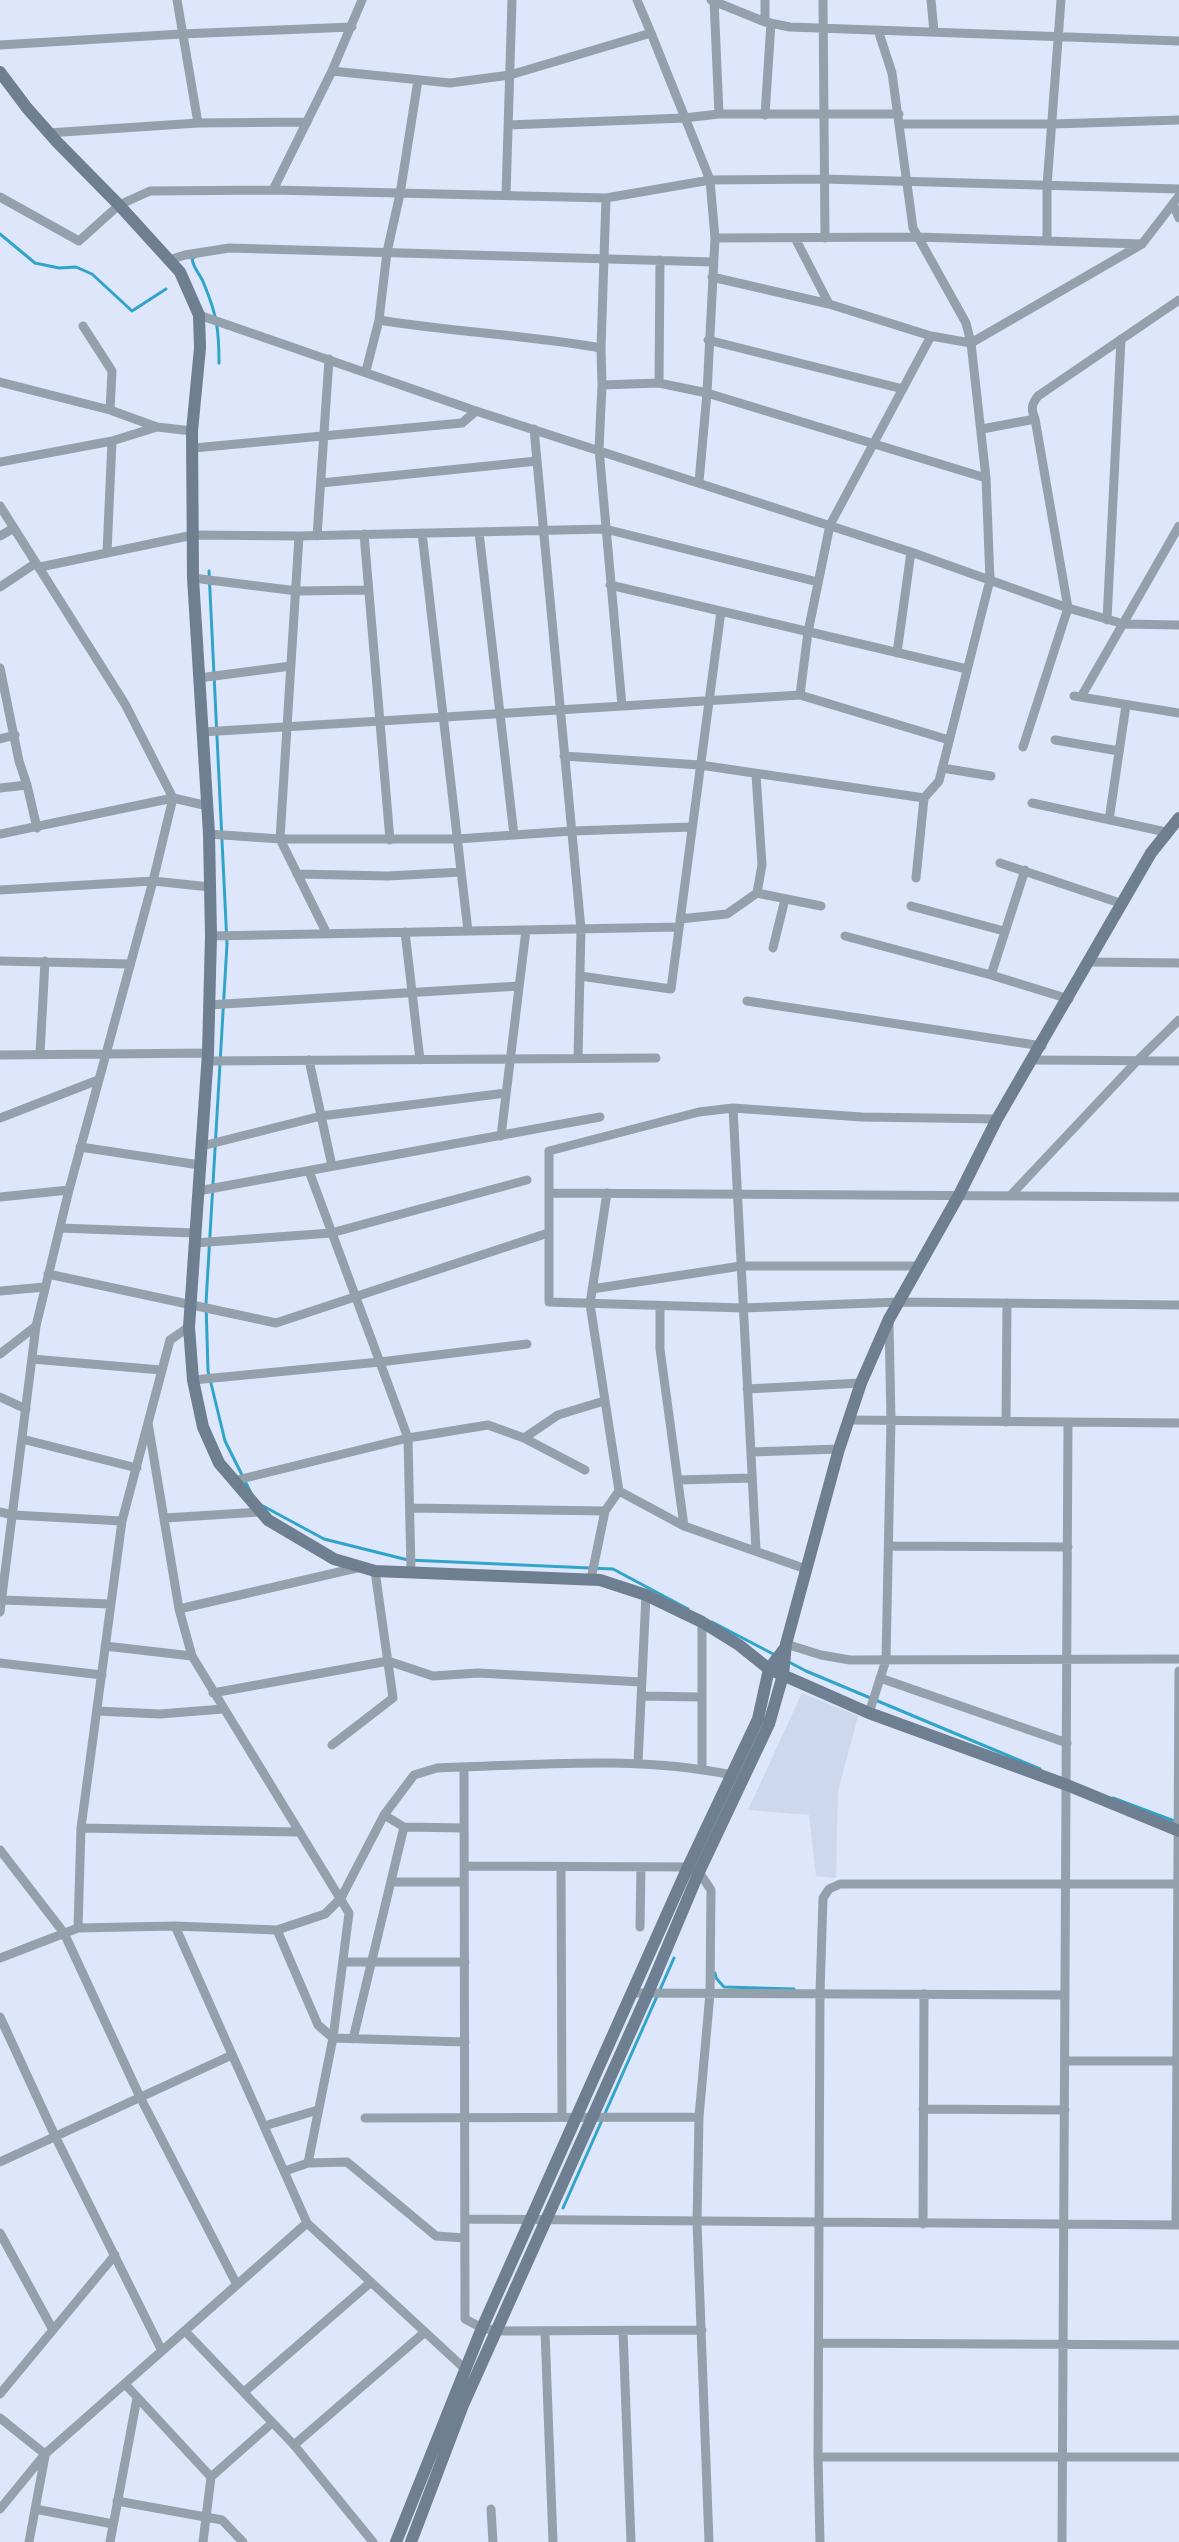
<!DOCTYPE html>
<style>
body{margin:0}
canvas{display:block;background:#dde6fa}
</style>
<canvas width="1179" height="2542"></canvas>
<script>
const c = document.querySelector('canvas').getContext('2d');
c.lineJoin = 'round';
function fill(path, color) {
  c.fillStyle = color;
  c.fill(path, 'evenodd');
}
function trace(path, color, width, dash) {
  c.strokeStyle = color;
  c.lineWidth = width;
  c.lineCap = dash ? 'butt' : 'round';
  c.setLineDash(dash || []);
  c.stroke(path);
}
fill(new Path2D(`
 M802 1693 858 1716 838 1791 836 1878 816 1876 809 1815 748 1810Z`), '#cdd7ee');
trace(new Path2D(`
 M0 234 35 263 59 268 76 267 92 274 132 311 166 289
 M196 256 192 259C194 270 201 275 204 284 217 315 219 330 219 363
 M209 571 227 944 206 1303 208 1371 225 1441 251 1493
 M263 1506 324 1539 408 1560 613 1569 688 1609
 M712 1622 775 1655
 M787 1661 806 1671 1040 1769
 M1113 1798 1177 1822
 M715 1973 716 1978 724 1987 794 1989
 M563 2208 674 1958`), '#31a5c9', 3);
trace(new Path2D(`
 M177 0 198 123
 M711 0 765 22 790 27 1179 41
 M714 0 719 114
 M823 0 825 238
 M931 0 934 32
 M765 22V0
 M0 45 181 34 352 27
 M332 71 450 83 510 75 651 33 637 0
 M765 115 771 23
 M900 124H1053L1179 120
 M508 125 684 118 719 114H899
 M48 133 198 123 307 122
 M273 190 606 198 710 180 651 33
 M506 195 512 0
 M0 197 79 241 119 205 150 191 273 190 332 71 362 0
 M606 198 601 348 602 385 599 449 622 706
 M1173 204 1179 218
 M715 238 917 237 1142 244
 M795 238 829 304
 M1047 241V186L1061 0
 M169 260 185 255 229 248 713 262
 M712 277 829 304 931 336 971 343 1142 244 1179 196
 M199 315 476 411 911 552 1068 608 1124 624 1179 625
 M379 320C452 332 527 335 601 348
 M83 326 112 371 110 410
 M708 340 903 389
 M366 371 379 320 387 252 400 194 418 80
 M0 382 110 410 157 427 192 431
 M659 383 660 260
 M602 385 659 383 707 393 986 478
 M534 429 581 929 578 1058
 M982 429 1035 419
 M194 448 462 423 476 411
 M0 462 112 441 157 427
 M699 482 707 393 715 238 710 180 824 179 1179 189
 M321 483 537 461
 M0 506 125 704 173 798 153 881 69 1190 36 1326 0 1612
 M479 532 514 835
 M422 533 468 931
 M364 534 390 840
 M0 536 14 528
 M299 536 280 839 327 934
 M317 536 329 359
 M107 552 112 441
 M40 567 193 535 299 536 605 529 818 582
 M193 578 297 591 368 590
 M610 585 967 669
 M0 587 36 563
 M1107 620 1121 339
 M897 653 911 552
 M0 668 19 761 27 785 0 788
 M199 678 291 666
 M800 695 808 632 830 525 931 336
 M1074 696 1179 713
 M1081 697 1179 526
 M203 732 800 695 949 740
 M0 739 15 735
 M1055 740 1119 751
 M1023 747 1068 608 1035 419C1031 409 1031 405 1038 396L1179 300
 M564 756 700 765 924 798 939 781 990 580 986 478 971 343 966 323 913 228 892 73 878 30
 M942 768 991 776
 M27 785 37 828
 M1032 803 1166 832
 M1109 820 1126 705
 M0 834 173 798 208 806
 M209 834 280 839H457L572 831 692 827
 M1000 863 1123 904
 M297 874 388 876 461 872
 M916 878 924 798
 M0 890 153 881 210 887
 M757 893 821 906
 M911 906 1004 931
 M680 919 727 914 757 893 762 865 756 774
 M405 932 420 1060
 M211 936 679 927
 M845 936 991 975 1069 999
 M773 948 785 899
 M0 961 130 964
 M1090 962 1179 963
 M991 975 1025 870
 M580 976 671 989 721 611
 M747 1001 1042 1046
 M208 1005 519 986
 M40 1054 45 961
 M0 1055 208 1053
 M309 1060 332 1166
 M1034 1060 1179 1061
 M207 1061 656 1058
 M733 1108 756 1550
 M0 1118 98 1080
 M997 1119 862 1117 733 1108 699 1112 549 1151V1302L743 1308 899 1302 1179 1305
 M501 1136 526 930
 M202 1146 321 1116 506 1093
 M80 1147 200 1165
 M309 1171 408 1438 411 1572
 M198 1191 600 1117
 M549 1193 1179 1197
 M607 1193 590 1304 619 1491 684 1526 806 1569
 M1010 1196 1137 1061 1179 1020
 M0 1197 69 1190
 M60 1228 195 1233
 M195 1243 331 1233 527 1180
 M48 1274 276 1323 548 1233
 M592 1289 741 1266H919
 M0 1291 45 1287
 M660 1306V1349L684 1526
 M0 1354 36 1326
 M32 1359 161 1370
 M193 1380 380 1362 527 1344
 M747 1389 861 1383
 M0 1397 26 1409
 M849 1420 1179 1423
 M1006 1422 1007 1303
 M148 1423 179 1609 192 1656 349 1913 333 2038 308 2163 285 2171
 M524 1438 558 1415 604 1401
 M22 1439 137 1468
 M751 1452 839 1449
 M678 1480 752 1478
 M233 1481 408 1438 488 1425 524 1438 585 1470
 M410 1508 605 1511
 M0 1512 13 1515 122 1521
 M165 1518 260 1512
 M889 1546 1068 1547
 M591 1579 605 1511 619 1491
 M2 1600 111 1604
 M179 1609 361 1567
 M786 1644 821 1655 850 1660 1179 1659
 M105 1646 192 1656
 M0 1663 102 1675
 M880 1678 1067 1743
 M213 1693 388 1661 433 1676 478 1673 641 1682
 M642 1696 701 1697
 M97 1711 160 1714 223 1709
 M869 1713 886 1660 891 1420 889 1322
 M332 1745 393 1698 375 1571
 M638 1763 646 1595
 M464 1768 465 2319 482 2328 497 2331 702 2330
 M702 1769V1622
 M384 1815 404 1827 464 1828
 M81 1828 298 1832
 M0 1850 64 1933 140 2097 237 2285
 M464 1866 688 1867 699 1872 711 1890 710 1993 699 2117 697 2222 709 2542
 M561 1867 562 2117
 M391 1882H464
 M175 1926 307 2223 465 2369
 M640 1927 641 1867
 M78 1928 81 1828 122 1521 170 1340 189 1327
 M277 1930 318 2025 333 2038 465 2042
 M0 1958 78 1928 175 1926 277 1930 325 1914 341 1898 384 1815 414 1775 437 1768C535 1765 636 1755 732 1775
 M343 1962H465
 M633 1993 1065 1995
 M0 2017 55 2136 162 2351
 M353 2039 404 1827
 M1065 2061H1179
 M923 2109 1065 2110
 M365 2118 699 2117
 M264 2126 318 2110
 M0 2162 232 2055
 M308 2163 347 2162 436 2236 465 2238
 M466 2219 1179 2225
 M923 2224 924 1994
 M1176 2225 1179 1671
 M0 2233 53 2330
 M185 2331 294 2445 373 2542
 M545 2331 553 2542
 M623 2331 631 2542
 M819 2343 1179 2345
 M125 2384 211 2477
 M244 2392 371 2282
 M0 2394 115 2255
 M0 2418 45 2454
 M294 2445 425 2332
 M818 2457H1179
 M117 2501 222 2520 243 2542
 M0 2509 45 2454 307 2223
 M35 2509 113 2524
 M491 2509 493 2542
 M29 2542 45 2456
 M110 2542 137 2398
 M203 2542 211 2477 272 2423
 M820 2542 818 2457 820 1993 823 1898 829 1889 840 1884H1179
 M1062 2542 1068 1422`), '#94a1ac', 9);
trace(new Path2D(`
 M0 72 27 108 57 142 119 205 180 272 199 315 200 348 192 431 193 578 209 834 211 936 208 1053 189 1327 193 1380 203 1427 219 1463 268 1520 334 1559 375 1571 600 1580 646 1595 702 1622 739 1645 769 1669 869 1713 1067 1785 1179 1831
 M396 2542 482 2328 688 1867 758 1719 769 1669 785 1648
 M411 2542 463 2405 648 1993 699 1872 769 1724 783 1675 786 1644 839 1449 861 1383 889 1319 959 1195 997 1119 1151 853 1179 818`), '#6d7f90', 12);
</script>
